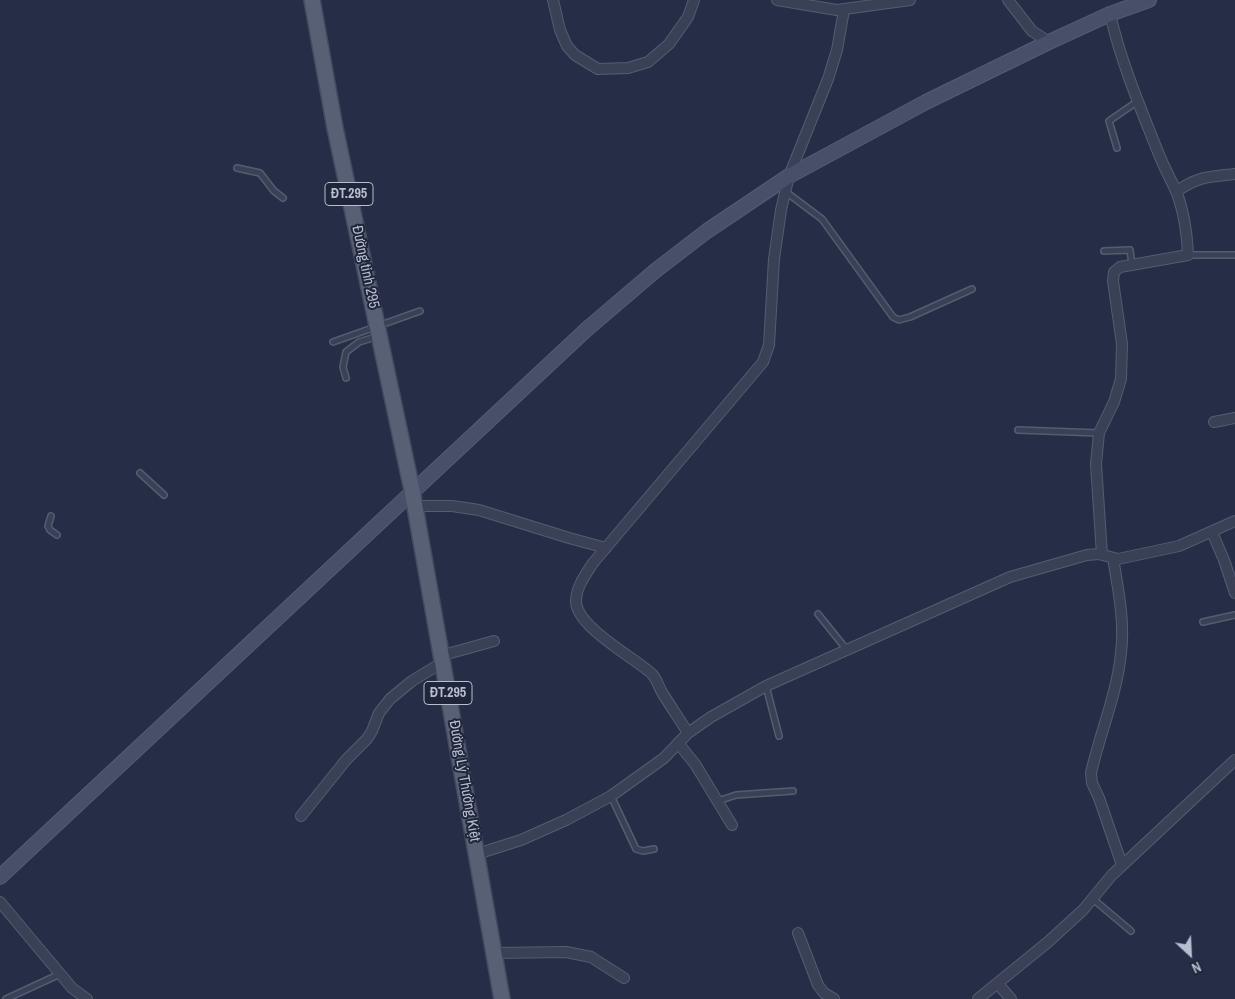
<!DOCTYPE html>
<meta charset="utf-8">
<style>
body{margin:0}
#map{position:relative;width:1235px;height:999px;overflow:hidden;background:#252e46;font-family:"Archivo Narrow",sans-serif}
canvas{display:block}
.north{position:absolute;left:1165px;top:929px;width:50px;height:50px;-webkit-text-stroke:4px #1f263b;paint-order:stroke;rotate:155deg;font-size:14px;font-weight:700;line-height:20px;text-align:center;color:#b8bdcf}
.north::after{content:'';display:block;margin:auto;width:18px;height:22px;background:#b8bdcf;clip-path:polygon(50% 0,100% 100%,50% 72%,0 100%)}
</style>
<div id="map">
<canvas width="1235" height="999"></canvas>
<div class="north">N</div>
</div>
<script>
const ctx = document.querySelector('canvas').getContext('2d');
ctx.lineJoin = 'round';
function stroke(path, color, width, dash) {
  ctx.strokeStyle = color;
  ctx.lineWidth = width;
  ctx.lineCap = dash ? 'butt' : 'round';
  ctx.setLineDash(dash || []);
  ctx.stroke(path);
}
function write(font, color, halo, rows, align = 'center') {
  ctx.font = font + ' "Archivo Narrow",sans-serif';
  ctx.lineWidth = 4;
  ctx.setLineDash([]);
  ctx.textBaseline = 'middle';
  ctx.strokeStyle = halo;
  ctx.fillStyle = color;
  for (const [text, x, y, turn = 0] of rows) {
    ctx.save();
    ctx.translate(x, y);
    ctx.rotate((+turn || 0) * Math.PI / 180);
    ctx.textAlign = isNaN(turn) ? turn : align;
    if (halo) ctx.strokeText(text, 0, 0);
    ctx.fillText(text, 0, 0);
    ctx.restore();
  }
}
const lane = new Path2D(`
 M1117,148L1109,121L1138,101
 M237,168L260,173L274,191L283,198
 M786,192L822,219L893,317L899,320L910,317L972,289
 M1104,251L1130,250L1132,264
 M1188,255H1235
 M333,342L420,311
 M346,378L343,367L346,352L359,342L379,336
 M1018,430L1099,433
 M140,473L164,495
 M51,516L48,526L50,530L57,535
 M818,614L847,650
 M1203,622L1235,615
 M766,686L779,736
 M611,796L636,849L643,851L654,849
 M718,801L736,795L793,791
 M1093,899L1131,931
 M6,999L60,974`);
const street = new Path2D(`
 M553,0L560,30L567,46L575,55L598,69L628,68L648,62L669,44L688,17L694,0
 M777,0L837,10L910,0
 M1008,0L1032,31L1049,42
 M1176,192C1198,176 1209,177 1235,174
 M1214,422L1235,418
 M415,506H452L479,510L569,538L606,548
 M1212,532L1224,560L1235,593
 M1102,555L1096,464L1099,433L1114,402L1121,379L1122,344L1113,281L1114,272L1120,267L1188,255C1187,233 1184,211 1176,191C1170,178 1163,165 1158,152C1140,107 1121,62 1110,14L1114,11
 M1113,558C1118,589 1125,621 1121,653C1117,694 1100,733 1091,773L1092,783L1099,798L1122,865
 M442,658L447,654L494,641
 M688,733C680,720 671,707 663,694C659,688 657,679 652,674C635,658 576,627 576,601C576,587 586,574 593,563L763,362L769,345L774,259L781,210L789,176L828,79L837,50L844,10
 M678,743L695,764L732,825
 M301,816L346,760L367,739L372,731L379,713L390,699L412,681L443,662
 M477,854L521,840L566,820L611,796L664,758L688,733L711,717L766,686L1010,577L1087,555L1099,554L1118,559L1179,546L1235,521
 M0,902L72,988L87,999
 M798,933L818,985L824,993L834,999
 M494,953L566,952L591,957L624,978
 M998,984L1011,999
 M978,999L1048,942L1083,910L1112,875L1235,760`);
const secondary = new Path2D(`
 M0,877L587,329L655,271L707,231L789,176L926,102L1049,42L1110,14L1149,0`);
const primary = new Path2D(`
 M312,0L335,128L412,490L502,999`);
stroke(lane, '#565c70', 8);
stroke(street, '#565c70', 12);
stroke(secondary, '#565c70', 16);
stroke(primary, '#444a5f', 18);
stroke(lane, '#3a4156', 5);
stroke(street, '#3a4156', 10);
stroke(secondary, '#484f69', 14);
stroke(primary, '#586076', 15);
for (const [x, y, w] of [
 [349,194,48],
 [448,693,48]
]) {
  const box = new Path2D();
  box.roundRect(x - w / 2, y - 11.5, w, 23, 4);
  ctx.fillStyle = '#1f263b';
  ctx.fill(box);
  stroke(box, '#b8bdcf', 1);
}
write('bold 14px', '#b8bdcf', null, [
 ["ĐT.295",349,194],
 ["ĐT.295",448,693]
]);
write('15px', '#b8bdcf', '#1f263b', [
 ["Đường tỉnh 295",365,267,78],
 ["Đường Lý Thường Kiệt",464,781,80]
]);
</script>
